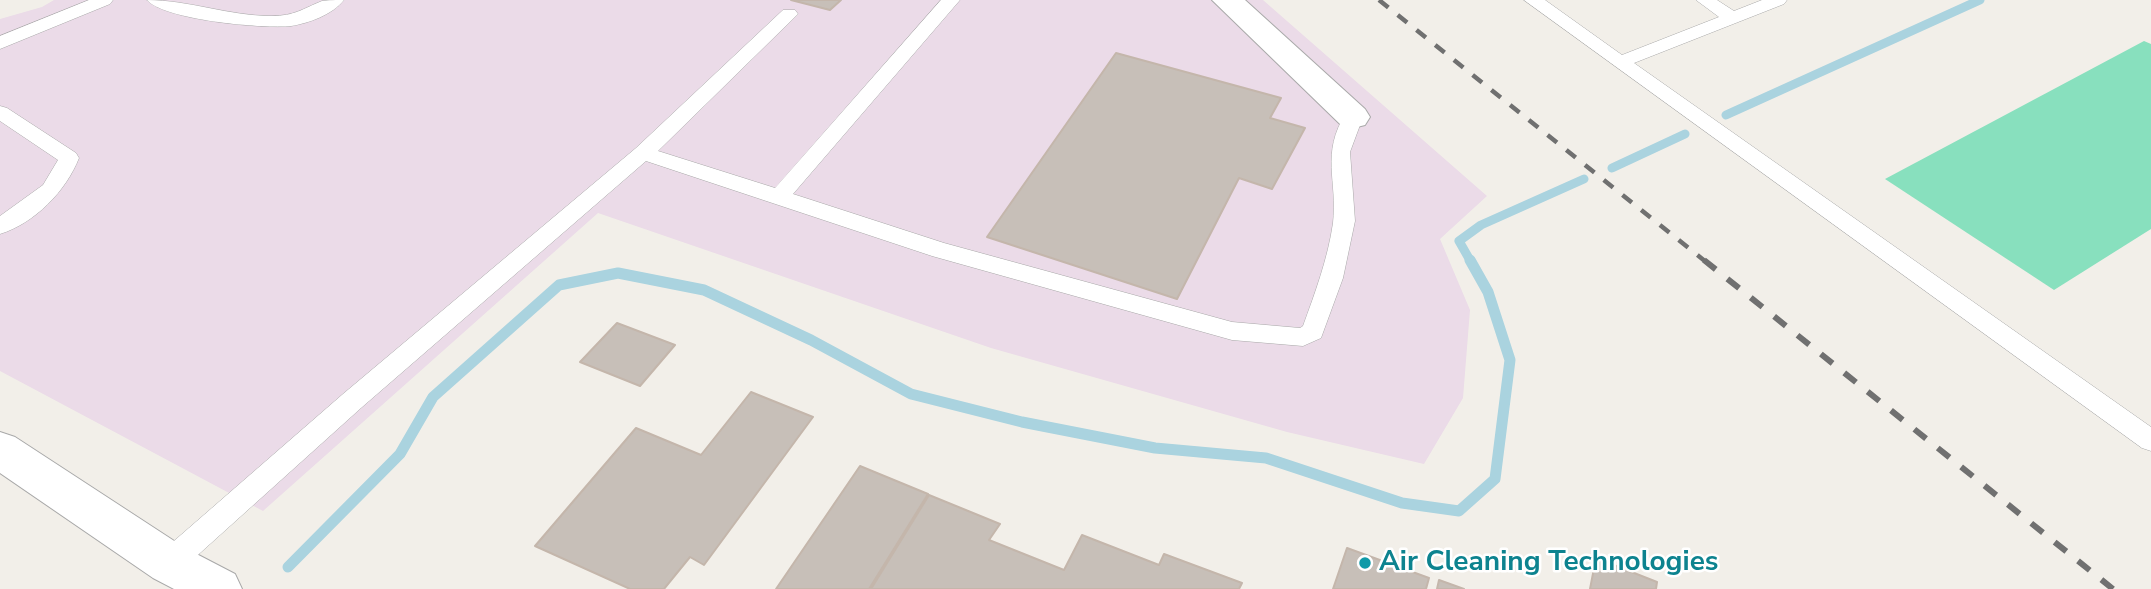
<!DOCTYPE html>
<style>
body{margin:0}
canvas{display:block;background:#f2efe9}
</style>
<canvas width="2151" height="589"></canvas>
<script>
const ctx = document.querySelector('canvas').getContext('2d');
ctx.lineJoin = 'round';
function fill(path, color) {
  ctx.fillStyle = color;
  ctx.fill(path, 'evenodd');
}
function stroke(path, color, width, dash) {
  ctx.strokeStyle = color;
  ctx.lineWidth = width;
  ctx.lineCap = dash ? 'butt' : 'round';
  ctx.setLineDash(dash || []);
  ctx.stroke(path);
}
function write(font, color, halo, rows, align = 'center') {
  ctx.font = font + ' "Nunito Sans",sans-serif';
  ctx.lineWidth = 5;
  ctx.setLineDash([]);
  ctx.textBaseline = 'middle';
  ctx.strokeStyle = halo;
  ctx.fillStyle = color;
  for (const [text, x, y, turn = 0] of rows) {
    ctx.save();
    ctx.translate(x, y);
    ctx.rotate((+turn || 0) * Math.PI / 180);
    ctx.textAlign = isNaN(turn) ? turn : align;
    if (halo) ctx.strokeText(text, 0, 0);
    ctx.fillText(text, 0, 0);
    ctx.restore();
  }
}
fill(new Path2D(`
 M54,0H1263L1487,196L1440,239L1470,310L1463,398L1424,464L1287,432L991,348L598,213L263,511L0,371V19L42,7Z`), '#ebdbe8');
fill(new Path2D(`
 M2144,41L2151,44V229L2054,290L1885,179Z`), '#88e0be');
stroke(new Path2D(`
 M1726,115L1980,0
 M1612,168L1685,134
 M1471,262L1459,241L1481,225L1584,179`), '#aad3df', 9);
stroke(new Path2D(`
 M288,567L400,454L433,397L559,285L618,273L704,290L811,340L911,394L1022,422L1155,448L1266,458L1402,503L1459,511L1495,479L1510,360L1488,292L1470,260`), '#aad3df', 11);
const building = new Path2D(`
 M791,0H841L830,10Z
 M1116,53L1281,98L1270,118L1305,128L1272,189L1239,178L1177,299L987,237Z
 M617,323L675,345L640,386L580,362Z
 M751,392L813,417L704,565L690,557L664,589H630L535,546L636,428L701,455Z
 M860,466L928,494L869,589H776Z
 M929,495L1000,524L989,540L1064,570L1082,535L1159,565L1164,554L1242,583L1239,589H871Z
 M1347,548L1429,578L1426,589H1333Z
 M1596,558L1657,582L1656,589H1590Z
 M1439,580L1464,589H1437Z`);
fill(building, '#c7bfb8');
stroke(building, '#c4b6ab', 2);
const lane = new Path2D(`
 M89,0H113L110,4L0,49V36Z
 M147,0C189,0 229,16 271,16C295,16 302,9 322,1C328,0 337,0 344,0C332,15 309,23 291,26C264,29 164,20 147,0Z
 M941,0H960L793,194L944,243L1232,322L1300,328L1303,326C1315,293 1328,258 1333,223C1338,181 1320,154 1346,113H1360L1363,117L1350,152L1355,221L1343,278L1321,338L1303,346L1232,340L932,256L646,161L361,408L179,572L169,575L159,572L155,563L159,554L343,394L636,148L783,10H795L798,14L658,151L775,188Z
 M1524,0H1545L1622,55L1719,17L1696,0H1717L1734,11L1762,0H1787L1784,4L1634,63L2151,427V451L2142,448Z
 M0,106L7,108L76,153L79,158C66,191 35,223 0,234V216L43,185L58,160L0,121Z`);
const street = new Path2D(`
 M1212,0H1245L1365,109L1370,117L1365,125L1353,128L1341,125Z
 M0,432L15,437L185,548L235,574L242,589H174L153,578L0,473Z`);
stroke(lane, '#a9a9a9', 1);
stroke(street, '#a9a9a9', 2);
fill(lane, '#fff');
fill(street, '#fff');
stroke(new Path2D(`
 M1379,0L1706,262`), '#707070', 4.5, [12, 12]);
stroke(new Path2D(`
 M1704,260L2113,589`), '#707070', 6, [15, 15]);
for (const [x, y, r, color] of [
 [1365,563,7,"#0f9aa8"]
]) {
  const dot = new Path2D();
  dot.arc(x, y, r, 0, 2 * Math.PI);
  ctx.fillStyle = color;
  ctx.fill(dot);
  stroke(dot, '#fff', 2.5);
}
write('bold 28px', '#0d838f', '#fff', [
 ["Air Cleaning Technologies",1379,563]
], 'left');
</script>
